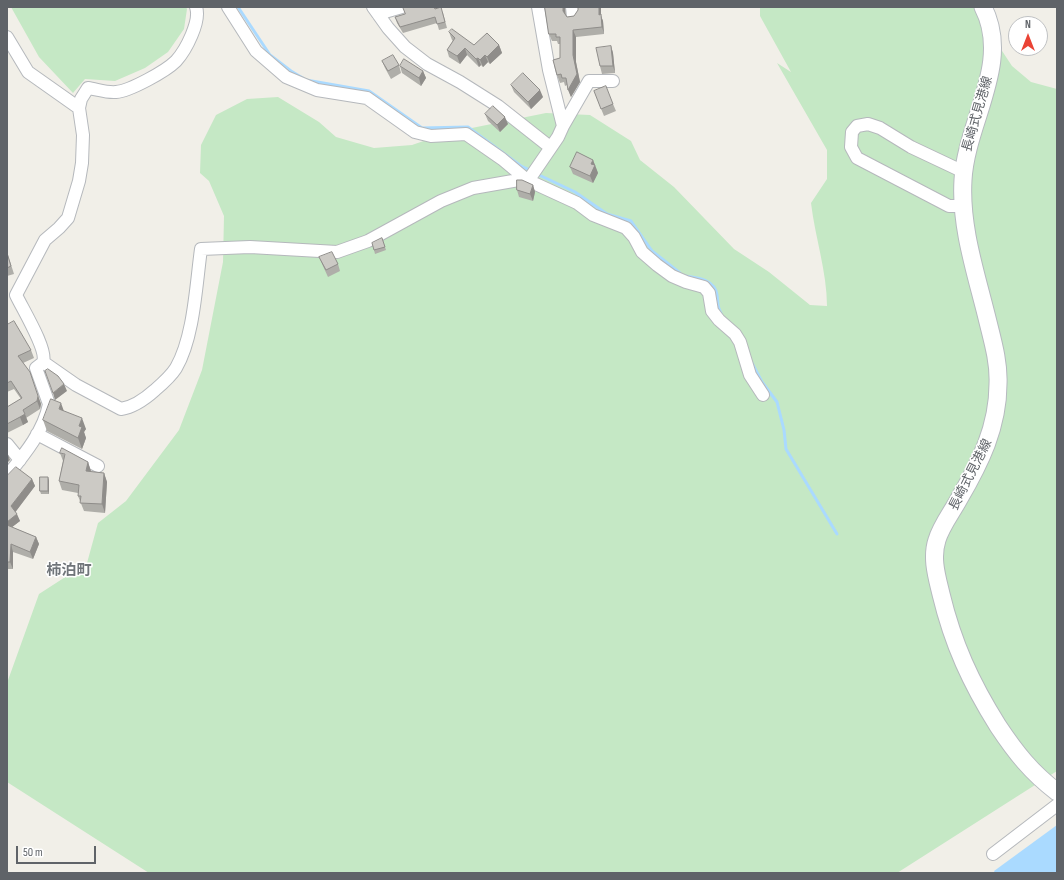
<!DOCTYPE html>
<meta charset="utf-8">
<style>
body{margin:0}
#map{position:relative;width:1064px;height:880px;overflow:hidden;background:#f1efe8;font-family:"Sofia Sans Condensed",sans-serif}
canvas{display:block}
.frame{position:absolute;inset:0;border:8px solid #5f6368;pointer-events:none}
.north{position:absolute;left:1008px;top:16px;width:40px;height:40px;box-sizing:border-box;background:#fff;border:1px solid #bfc1c3;border-radius:50%;rotate:0deg;font-size:11px;font-weight:700;line-height:16px;text-align:center;color:#5f6368}
.north::after{content:'';display:block;margin:auto;width:14px;height:18px;background:#ea4335;clip-path:polygon(50% 0,100% 100%,50% 72%,0 100%)}
.scale{position:absolute;left:16px;top:846px;width:80px;height:18px;box-sizing:border-box;border:2px solid #5f6368;border-top:0;padding-left:5px;font-size:12px;line-height:14px;white-space:nowrap;color:#5f6368;-webkit-text-stroke:3px #fff;paint-order:stroke}
</style>
<div id="map">
<canvas width="1064" height="880"></canvas>
<div class="frame"></div>
<div class="north">N</div>
<div class="scale">50 m</div>
</div>
<script>
const ctx = document.querySelector('canvas').getContext('2d');
ctx.lineJoin = 'round';
function fill(path, color) {
  ctx.fillStyle = color;
  ctx.fill(path, 'evenodd');
}
function stroke(path, color, width, dash) {
  ctx.strokeStyle = color;
  ctx.lineWidth = width;
  ctx.lineCap = dash ? 'butt' : 'round';
  ctx.setLineDash(dash || []);
  ctx.stroke(path);
}
function write(font, color, halo, rows, align = 'center') {
  ctx.font = font + ' "Sofia Sans Condensed","Noto Sans JP",sans-serif';
  ctx.lineWidth = 3;
  ctx.setLineDash([]);
  ctx.textBaseline = 'middle';
  ctx.strokeStyle = halo;
  ctx.fillStyle = color;
  for (const [text, x, y, turn = 0] of rows) {
    ctx.save();
    ctx.translate(x, y);
    ctx.rotate((+turn || 0) * Math.PI / 180);
    ctx.textAlign = isNaN(turn) ? turn : align;
    if (halo) ctx.strokeText(text, 0, 0);
    ctx.fillText(text, 0, 0);
    ctx.restore();
  }
}
fill(new Path2D(`
 M11,7H186L187,9L184,29L168,52L145,68L115,81L85,79L73,93L39,57Z
 M760,7H973L1012,66L1031,82L1057,89V771L897,873H149L7,782V683L39,594L87,563L98,523L126,501L179,430L202,370L223,262L224,216L209,181L200,173L201,145L216,115L247,99L278,97L319,122L336,137L374,148L412,145L447,133L546,113L590,115L631,141L640,160L674,187L734,249L769,272L810,305L827,306C827,272 815,237 811,203L827,179V150L777,63L791,72L760,16Z`), '#c5e8c5');
fill(new Path2D(`
 M1057,825V873H995L994,871Z`), '#aadaff');
stroke(new Path2D(`
 M238,7L270,55L291,71L306,80L369,91L422,128L468,127L521,166L532,171
 M537,174L575,192L607,214L631,221L652,251L680,273
 M685,276C697,278 715,279 717,295C718,302 717,307 721,313
 M752,363L762,382L777,402L784,430L786,449L837,534`), '#aadaff', 3);
const minor = new Path2D(`
 M228,7L256,51L286,77L317,90L367,98L415,132L431,136L466,134L502,159L527,180L577,203L593,215L626,228L634,237L642,252L657,265L672,276L686,282L704,287L709,293L712,311L719,320L735,334L740,342L750,375L763,395
 M373,7L388,28L405,47L427,64L460,82L498,106L550,147
 M572,7L573,17
 M378,14L402,7
 M7,37L28,72L79,108
 M563,126L589,81H613
 M964,206H949L857,158L851,147L852,132L857,126L868,124L880,128L911,147L964,172
 M43,362L76,385L121,409C134,407 145,399 155,390C162,384 171,376 176,368C194,337 196,285 201,249L250,247L337,252L368,241L441,201L473,188L530,178L558,137L563,126L549,70L538,7
 M37,434L98,466
 M7,444L20,460
 M7,476C24,455 44,431 49,404L36,368C38,366 42,364 43,362C48,350 22,308 16,295L45,240L59,228L68,218L79,181L82,163L83,135L79,108L81,99L88,88C96,89 107,93 116,92C130,91 166,71 176,61C186,50 201,21 196,7
 M993,854L1057,805`);
const secondary = new Path2D(`
 M983,7C1012,63 966,122 963,180C960,228 977,276 988,322C993,342 999,363 998,384C998,427 980,463 959,499C952,512 941,526 937,540C931,558 937,577 941,594C953,644 971,683 998,726C1016,753 1031,772 1057,792`);
stroke(minor, '#b5b8bc', 14);
stroke(secondary, '#b6babf', 19);
stroke(minor, '#fff', 12);
stroke(secondary, '#fff', 17);
fill(new Path2D(`
 M435,7L436,9L443,13L447,28L439,30L437,23L403,33L397,23L395,17Z
 M601,7V16L603,21L604,34L576,37V62L580,82L571,97L567,85L565,86L564,82L560,83L557,75L560,58V44H558L557,41H552L549,34L565,14L567,17L574,16Z
 M449,32L474,45H499L502,53L490,64L488,62L483,67L481,65L479,67L467,55L460,64L449,57L447,50L453,41L452,40Z
 M611,46L613,53L615,73L602,74L600,66Z
 M382,61L399,65L401,73L391,79L385,68Z
 M400,66L423,71L426,78L421,86L402,73Z
 M511,85L543,97L531,109L514,92Z
 M594,91L613,104L616,111L604,116Z
 M485,114L508,124L500,132L488,121Z
 M593,160L598,173L593,183L573,174L570,167Z
 M533,185L535,192L533,201L519,197L517,190Z
 M382,238L386,250L375,254L374,250Z
 M7,252L14,274L7,276Z
 M319,257L338,264L340,271L328,277L322,264Z
 M7,325L31,350L34,358L23,363L30,372L41,404L40,409L26,418L28,422L23,425L7,433V407L21,399L14,389L7,392Z
 M64,411L86,429L84,432L86,438L82,449L47,431L43,420Z
 M60,453L88,462L91,472L104,473L107,482L105,513L84,511L78,496V493L62,490L59,481L63,461Z
 M7,476L32,479L35,486L15,512L20,521L12,527L36,537L39,544L33,559L13,552V569H7Z
 M48,477L49,481V494H41L40,491Z`), '#afaea9');
fill(new Path2D(`
 M563,7H565L566,18L563,11Z
 M599,7H601V16L603,21L604,34L602,27L599,15Z
 M573,30L576,37V62L580,82L571,97L568,90L573,55Z
 M499,45L502,53L490,64L487,57Z
 M611,46L613,53L615,73L613,66Z
 M465,48L467,55L460,64L457,56Z
 M485,55L488,62L483,67L480,60Z
 M478,58L481,65L479,67L476,59Z
 M423,71L426,78L421,86L419,78Z
 M540,90L543,97L531,109L528,102Z
 M505,117L508,124L500,132L497,125Z
 M593,160L598,173L593,183L590,176L591,164Z
 M533,185L535,192L533,201L530,194Z
 M64,384L67,391L55,400L53,393Z
 M38,396L41,404L40,409L37,401Z
 M61,403L65,414L59,409Z
 M25,414L28,422L23,425L20,417Z
 M82,418L86,429L84,432L86,438L82,449L78,438L79,426Z
 M7,452L10,460L7,463Z
 M88,462L91,471L90,480L86,471Z
 M104,473L107,482L105,513L102,504Z
 M48,477L49,481V494L48,491Z
 M32,479L35,486L14,514L11,506Z
 M17,514L20,521L7,531V522Z
 M36,537L39,544L33,559L30,552Z
 M11,544L13,552V569L10,562Z`), '#8f8d8a');
const building = new Path2D(`
 M403,7H434L435,9L441,7L445,22L437,24L435,17L400,27L395,17L405,14Z
 M545,7H563V11L567,17L574,16L578,10V7H599V15L601,14L602,27L573,30V55L577,74L568,90L566,78H562L561,74L557,75L553,60L560,58V37H556V34H549Z
 M452,29L474,45L487,33L499,45L487,57L485,55L480,60L478,58L476,59L465,48L457,56L447,50L455,38L449,32Z
 M611,46L613,66H600L596,48Z
 M393,55L399,65L388,71L382,61Z
 M404,59L423,71L419,78L400,66Z
 M523,73L540,90L528,102L511,85Z
 M606,86L613,104L601,109L594,91Z
 M493,106L505,117L497,125L485,114Z
 M577,152L593,160L591,164L595,165L590,176L570,167Z
 M517,180H522L533,185L530,194L517,190Z
 M382,238L385,247L374,250L372,243Z
 M332,252L338,264L326,270L319,257Z
 M7,253L11,266L7,268Z
 M14,321L31,350L18,356L30,372L38,396L37,401L23,410L25,414L20,417L7,424V407L22,398L11,381L7,383V325Z
 M48,369L58,376L64,384L53,393L45,371Z
 M51,399L61,403L59,409L82,418L79,426L82,427L78,438L43,420Z
 M62,448L88,462L86,471L104,473L102,504L80,503L81,496H78L79,485L59,481L65,454L60,453Z
 M16,467L32,479L11,506L17,514L7,522V476Z
 M40,477H48V491H40Z
 M7,525L36,537L30,552L11,544L10,562H7Z`);
fill(building, '#cccac5');
stroke(building, '#8f8d8a', 1);
write('13px', '#5f6368', '#fff', [
 ["長崎式見港線",978,114,-74],
 ["長崎式見港線",971,475,-63]
]);
write('bold 15px', '#70757a', '#fff', [
 ["柿泊町",69,571]
]);
</script>
